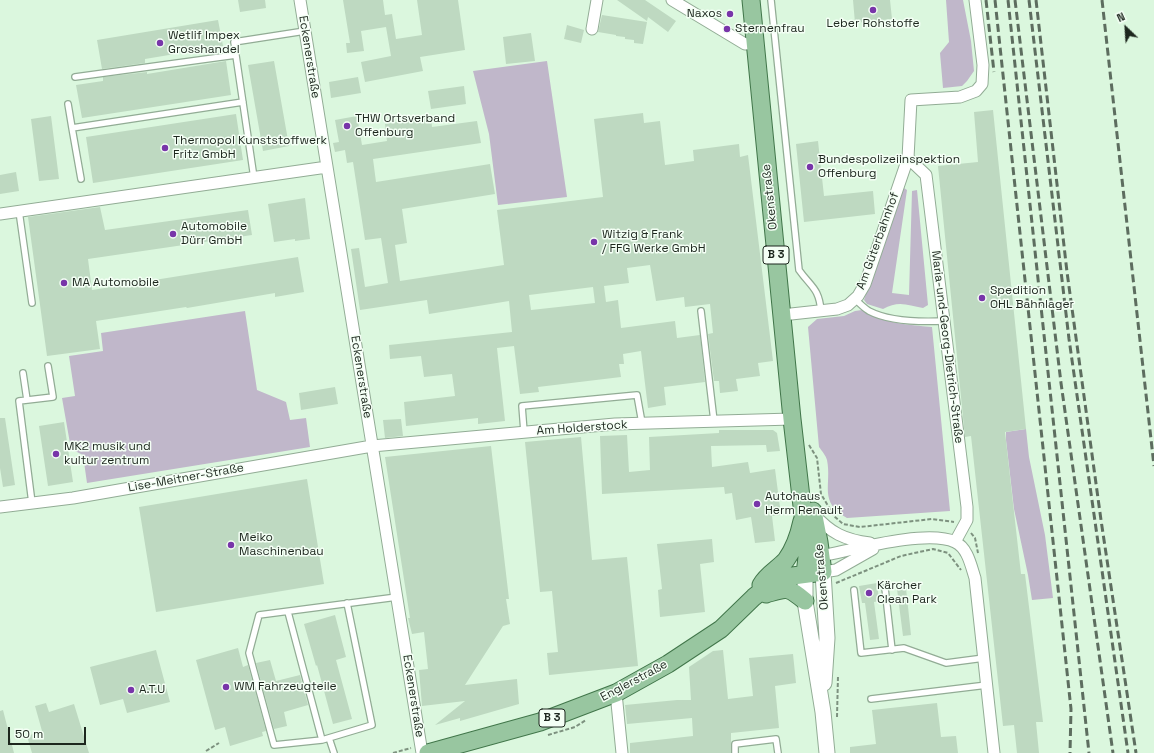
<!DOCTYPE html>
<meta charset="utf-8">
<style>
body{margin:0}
#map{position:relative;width:1154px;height:753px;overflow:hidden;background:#dbf7de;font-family:"Space Grotesk",sans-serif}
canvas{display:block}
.north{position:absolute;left:1106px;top:8px;width:40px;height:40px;-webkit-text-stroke:3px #f4fff5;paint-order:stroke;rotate:335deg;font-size:11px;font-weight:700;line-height:16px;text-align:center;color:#1d271e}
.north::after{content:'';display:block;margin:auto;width:14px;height:18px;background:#1d271e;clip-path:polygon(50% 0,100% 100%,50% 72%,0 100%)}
.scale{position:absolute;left:8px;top:727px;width:78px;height:18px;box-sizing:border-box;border:2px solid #1d271e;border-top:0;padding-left:5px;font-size:12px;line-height:14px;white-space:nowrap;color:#1d271e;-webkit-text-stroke:3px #f4fff5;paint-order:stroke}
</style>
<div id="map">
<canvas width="1154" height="753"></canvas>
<div class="north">N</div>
<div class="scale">50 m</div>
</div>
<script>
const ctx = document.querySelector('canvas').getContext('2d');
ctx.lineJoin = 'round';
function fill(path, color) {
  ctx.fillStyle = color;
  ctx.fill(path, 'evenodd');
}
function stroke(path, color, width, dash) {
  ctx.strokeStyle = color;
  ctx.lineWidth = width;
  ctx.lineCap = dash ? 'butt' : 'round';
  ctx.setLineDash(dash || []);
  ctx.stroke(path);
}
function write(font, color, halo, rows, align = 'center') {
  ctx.font = font + ' "Space Grotesk",sans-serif';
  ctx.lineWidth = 3;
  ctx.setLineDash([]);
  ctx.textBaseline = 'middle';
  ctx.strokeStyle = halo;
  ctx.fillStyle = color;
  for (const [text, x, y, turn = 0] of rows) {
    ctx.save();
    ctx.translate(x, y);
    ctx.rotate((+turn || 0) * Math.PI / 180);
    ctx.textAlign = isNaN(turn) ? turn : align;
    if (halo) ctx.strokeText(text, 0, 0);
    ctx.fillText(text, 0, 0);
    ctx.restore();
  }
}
fill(new Path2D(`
 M946,0H963L971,41L974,71L967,81L962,86L943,88L940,53L949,42Z
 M547,61L567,197L498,205L489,134L473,71Z
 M901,186L907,190L892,293L909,295L912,191L917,190L928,305L923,308C908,305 898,300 883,309L867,304L864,300Z
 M862,310C883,323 908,325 932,327L950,511L847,518C818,502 832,485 827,460C826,456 822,451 819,447L808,327L817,319L844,316L855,311Z
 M245,311L257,390L286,402L290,420L306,418L310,447L87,483L83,455L71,449L62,398L75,396L69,356L103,351L101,333Z
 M1026,429L1029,457L1045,535L1053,598L1032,600L1028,575L1014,509L1006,440V432Z`), '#c0b7ca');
fill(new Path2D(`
 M238,0H265L266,8L240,12Z
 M343,0H383L385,15L392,14L396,39L422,35L417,0H458L465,50L420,57L423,71L365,82L361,62L391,56L386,27L361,31L364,51L347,53L346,43H350Z
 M617,0H645L676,21L668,32L648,17L647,21Z
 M853,0H890L892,19L855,23Z
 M602,15L647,22L643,44L634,43V40L625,39V37L616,36V35L598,32Z
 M218,20L223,46L145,59V63L102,69L97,40Z
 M567,25L584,30L581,43L564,39Z
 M531,33L535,61L506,64L503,37Z
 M226,61L231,95L82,118L76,85L103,81V77L147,72V74Z
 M274,61L289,146L263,151L248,65Z
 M358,77L361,93L331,98L329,82Z
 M464,86L466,104L431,109L428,91Z
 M993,110L1026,429L1005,432L1021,574H1025L1043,722H1036L1039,753H1017L1014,725L1003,726L971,436L965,437L964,427L938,166L978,162L974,112Z
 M643,113L644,123L660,121L665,165L694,161L693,150L739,144L740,157L748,155L773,361L758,363L760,376L736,379L738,391L720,393L719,381H714L708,334L713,333L710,304L685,307L684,297L656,301L650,265L627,268L629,283L604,286L606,302L618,300L621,328L675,321L677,338L700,335L705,382L664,387L666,405L648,408L641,351L623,354L624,364H619L621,377L538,387L539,392L520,394L514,346L497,348L505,421L478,424V418L406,426L404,402L455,396L452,374L424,377L421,356L390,359L389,345L512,332L509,301L429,314L427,300L360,310L351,249L359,248L365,287L388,283L381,238L365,240L353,162L347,163L345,150L335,152L333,143L339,142L335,120L357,116L362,145L387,141L385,124L431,117L432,127L477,121L481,143L373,159L376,182L490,164L495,194L402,209L407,243L395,245L400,281L504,265L497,210L603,197L594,119ZM593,287L595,303L531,310L529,295Z
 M236,114L243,160L93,183L86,137Z
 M51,116L59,179L39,181L31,119Z
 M818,141L824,196L873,191L875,214L804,222L796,144Z
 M16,172L19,191L0,194V175Z
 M305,198L310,239L295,241V239L274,242L268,204Z
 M100,207L105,230L248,210L252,235L88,259L92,290L298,257L304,292L275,297V293L187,308L186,307L96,321L100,349L47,356L28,217Z
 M335,387L338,404L301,410L299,393Z
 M0,418H5L15,485L3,487L0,468Z
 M401,419L403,436L385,438L383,420Z
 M64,422L73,482L48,486L39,426Z
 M719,430H773L777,433L780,451L767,452L766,445L711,446L712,467L748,462L750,473L775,469L781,515L772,516L775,541L755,543L751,517L736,520L732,493L725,494L724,487L602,494L600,436L627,435L629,472L650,470L649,437L719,433Z
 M581,437L592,560L627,557L638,666L549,675L547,653L558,652L552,591L540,592L525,442Z
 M491,446L509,599H506L510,624L503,626L465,685L517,679L519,704L460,721V718L435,725L465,701L422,706L419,670L428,669L424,632L412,634L408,618H410L385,457Z
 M307,479L324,584L156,612L139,507Z
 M712,539L714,562L700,564L705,612L660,617L658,590L662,589L657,544Z
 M877,583L879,601L874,602L879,639L870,640L865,603H862L859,586Z
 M906,588L911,635L903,636L897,589Z
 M335,615L346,657L336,660L352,719L333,724L317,665L316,666L304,624Z
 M238,648L243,667L248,665L266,731L262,732L263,736L230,746L225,727L215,730L196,660Z
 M156,650L170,702L127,713L123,699L100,705L90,667Z
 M723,650L728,699L753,696L749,658L793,654L796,683L775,686L779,728L731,733V753H630V743L693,736L692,718L627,724L625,705L677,700H691L689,667L713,651Z
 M270,660L276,681L300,675L308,705L284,712L287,726L274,729L256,663Z
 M46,703L49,712L74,704L89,753H32L27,736L42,731L35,706Z
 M937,703L941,737L956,736L958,753H850V747L876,744L872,710Z
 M3,710L14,753H0V711Z`), '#bed9c1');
const lane = new Path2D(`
 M771,0L799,270C811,287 819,288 821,311
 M75,77L236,55
 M68,104L72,128L243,102
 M72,128L81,179
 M254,178L234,42L305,31
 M19,211L32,303
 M855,299C859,303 864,308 869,311C890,322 922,322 944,321
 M701,311L714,421
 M23,373L27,400
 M524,432L522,406L637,395L642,423
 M32,503L19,401L53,397L48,366
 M885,588L892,650
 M854,590L861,653L904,648L946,663L984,658
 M347,603L372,725L322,740L274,745L249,653L259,615L397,597
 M288,612L322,740
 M871,699L987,685
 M329,738L334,753
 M735,753V744L776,739L778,753`);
const street = new Path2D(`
 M300,0L422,753
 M672,0L745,44L755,43
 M592,29L597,0
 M908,158L926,175L927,183L967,507V520L955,542
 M0,214L327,167
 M782,315L837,309L848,305L858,296L865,284L908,158L911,100L960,97L976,91L982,84L983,65L975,0
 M0,507L73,498L372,446L615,424L792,419
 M814,514C830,533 845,540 870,543
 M821,556C853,550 927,529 955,542C968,548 971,566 975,578L994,753
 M823,572L836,570L873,549
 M616,693L622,753`);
const secondary = new Path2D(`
 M823,572L827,638L824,683
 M805,574V601L823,712L827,753`);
const primary = new Path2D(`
 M751,0L792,419L806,541L807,557L805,574
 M761,585C767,574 778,569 786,560C794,549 799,535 802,521
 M766,594C787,588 787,586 805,601
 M428,753L540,722L616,693L668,664L721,629L754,597L769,585L785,577L823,572L819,542L813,511`);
stroke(lane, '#92ac95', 8);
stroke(street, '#92ac95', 13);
stroke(secondary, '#92ac95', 17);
stroke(primary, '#41764a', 19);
stroke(new Path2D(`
 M809,445L817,458L821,494L834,516L843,524L860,527L932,519L954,522
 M971,533L975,538L978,553
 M836,583L901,556L933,549L948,553L961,570
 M837,717L838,676
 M548,735L575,727L586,720
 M206,751L219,743
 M393,753L411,748`), '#7d917f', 2, [4, 2]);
stroke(lane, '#fff', 5.5);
stroke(street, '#fff', 11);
stroke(secondary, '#fff', 15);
stroke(primary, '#98c6a0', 17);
stroke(new Path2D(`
 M986,0L994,72
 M995,0L1071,709L1070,753
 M1008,0L1089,753
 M1015,0L1061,383L1113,753
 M1029,0L1069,339L1128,753
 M1036,0L1067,272L1101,520L1136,753
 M1102,0L1154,466`), '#5d6d5f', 3, [8, 4]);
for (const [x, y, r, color] of [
 [873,10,4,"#7835a9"],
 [730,14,4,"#7835a9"],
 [727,29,4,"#7835a9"],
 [160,43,4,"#7835a9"],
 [347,126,4,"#7835a9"],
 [165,148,4,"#7835a9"],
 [810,167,4,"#7835a9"],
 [173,234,4,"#7835a9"],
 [594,242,4,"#7835a9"],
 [64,283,4,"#7835a9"],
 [982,298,4,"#7835a9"],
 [56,454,4,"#7835a9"],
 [757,504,4,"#7835a9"],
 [231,545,4,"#7835a9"],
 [869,593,4,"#7835a9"],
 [226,687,4,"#7835a9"],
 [131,690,4,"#7835a9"]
]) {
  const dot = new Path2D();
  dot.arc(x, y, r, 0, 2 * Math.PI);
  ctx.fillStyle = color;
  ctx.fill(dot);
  stroke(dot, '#f4fff5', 1.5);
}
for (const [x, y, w] of [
 [776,255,26],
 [552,718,26]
]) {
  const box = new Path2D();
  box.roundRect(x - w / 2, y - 9, w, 18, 3);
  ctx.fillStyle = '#f4fff5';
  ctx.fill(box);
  stroke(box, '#1d271e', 1);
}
write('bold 11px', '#1d271e', null, [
 ["B 3",776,255],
 ["B 3",552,718]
]);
write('12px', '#1d271e', '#f4fff5', [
 ["Naxos",722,14,"right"],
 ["Leber Rohstoffe",873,24,"center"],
 ["Sternenfrau",735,29],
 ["Wetlif Impex",168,36],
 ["Grosshandel",168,50],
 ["THW Ortsverband",355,119],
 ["Offenburg",355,133],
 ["Thermopol Kunststoffwerk",173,141],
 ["Fritz GmbH",173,155],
 ["Bundespolizeiinspektion",818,160],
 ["Offenburg",818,174],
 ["Automobile",181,227],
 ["Dürr GmbH",181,241],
 ["Witzig & Frank",602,235],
 ["/ FFG Werke GmbH",602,249],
 ["MA Automobile",72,283],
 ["Spedition",990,291],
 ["OHL Bahnlager",990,305],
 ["MK2 musik und",64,447],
 ["kultur zentrum",64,461],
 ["Autohaus",765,497],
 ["Herm Renault",765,511],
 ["Meiko",239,538],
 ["Maschinenbau",239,552],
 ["Kärcher",877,586],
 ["Clean Park",877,600],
 ["WM Fahrzeugteile",234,687],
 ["A.T.U",139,690]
], 'left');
write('12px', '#1d271e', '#f4fff5', [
 ["Eckenerstraße",309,57,81],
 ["Okenstraße",770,197,-96],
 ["Am Güterbahnhof",878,241,-70],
 ["Maria-und-Georg-Dietrich-Straße",947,347,83],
 ["Eckenerstraße",361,377,81],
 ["Am Holderstock",582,428,-4],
 ["Lise-Meitner-Straße",186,478,-10],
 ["Okenstraße",822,577,-95],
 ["Englerstraße",634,681,-28],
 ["Eckenerstraße",413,696,81]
]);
</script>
